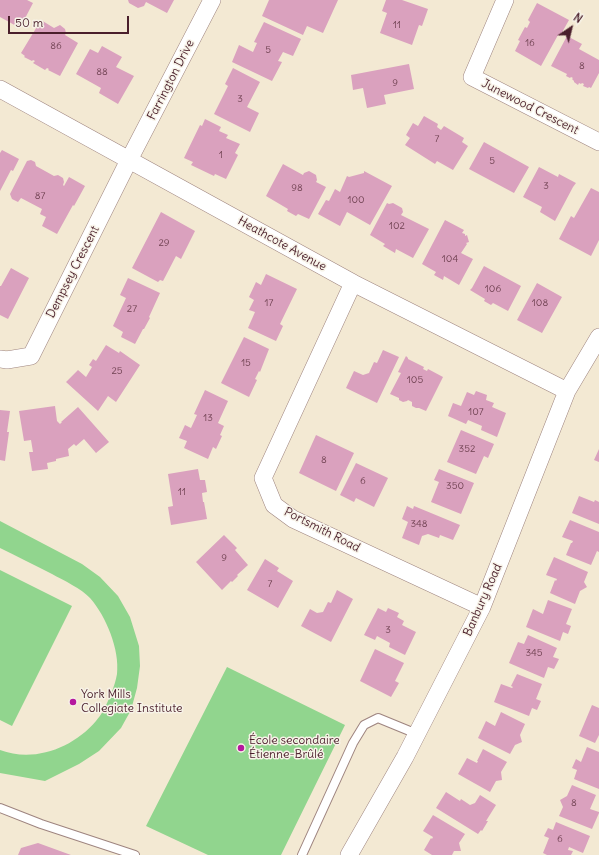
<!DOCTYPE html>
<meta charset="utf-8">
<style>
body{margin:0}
#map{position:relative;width:599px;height:855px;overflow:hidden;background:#f3e9d3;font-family:Delius,sans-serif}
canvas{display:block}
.north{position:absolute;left:551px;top:8px;width:40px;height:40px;-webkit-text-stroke:3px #f7f3e8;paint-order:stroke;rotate:35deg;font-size:11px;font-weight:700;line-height:16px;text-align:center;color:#4a1f2b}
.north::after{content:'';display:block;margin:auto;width:14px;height:18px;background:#4a1f2b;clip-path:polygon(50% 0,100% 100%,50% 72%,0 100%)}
.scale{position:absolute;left:8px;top:16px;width:121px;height:18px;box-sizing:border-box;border:2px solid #4a1f2b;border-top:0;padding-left:5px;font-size:12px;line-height:14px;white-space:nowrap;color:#4a1f2b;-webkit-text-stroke:3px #f7f3e8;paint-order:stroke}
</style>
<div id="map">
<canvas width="599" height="855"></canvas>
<div class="north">N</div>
<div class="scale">50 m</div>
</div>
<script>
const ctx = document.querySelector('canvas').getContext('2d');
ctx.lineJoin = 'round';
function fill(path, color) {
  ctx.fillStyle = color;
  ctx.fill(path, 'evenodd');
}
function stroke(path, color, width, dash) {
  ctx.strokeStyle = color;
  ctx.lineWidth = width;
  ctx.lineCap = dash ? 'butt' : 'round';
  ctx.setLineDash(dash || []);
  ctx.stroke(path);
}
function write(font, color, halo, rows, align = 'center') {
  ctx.font = font + ' Delius,sans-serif';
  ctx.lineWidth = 3;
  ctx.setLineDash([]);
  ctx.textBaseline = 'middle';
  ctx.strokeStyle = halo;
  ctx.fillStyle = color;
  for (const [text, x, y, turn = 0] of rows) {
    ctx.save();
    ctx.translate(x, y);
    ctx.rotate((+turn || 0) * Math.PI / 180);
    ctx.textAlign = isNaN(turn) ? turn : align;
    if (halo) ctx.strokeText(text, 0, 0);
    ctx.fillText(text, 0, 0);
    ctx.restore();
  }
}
fill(new Path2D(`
 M0,521L82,564L100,577L118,596L130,617L139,646L140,666L137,688L131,710L121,728L99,751L79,764L45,781L0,773V750C34,763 73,748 96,721C98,718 101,715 103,711C109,700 115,686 117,674C120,650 106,616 90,598C82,589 63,580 52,574C34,565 17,556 0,548Z
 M0,570L72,606L12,726L0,720Z
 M227,667L345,725L281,855H208L146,826Z`), '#91d58e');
fill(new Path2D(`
 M0,0H27L33,3L20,28L0,17Z
 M128,0H174L167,13L146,2L144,6L138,8L129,3Z
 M269,0H338L323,33L307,26L303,35L262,16Z
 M386,0H402L428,9L422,26L419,25L412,45L380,33L387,13L382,11Z
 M537,3L569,20L560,36L558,35L541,66L515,51L520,41L518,40L525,27L527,28L530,22L528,20Z
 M41,20L54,28L60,25L65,29L66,33L65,35L78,43L60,76L48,70L49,69L47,68L45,70L33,63L35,61L33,60L32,61L24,57L25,56L21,53Z
 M264,22L301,39L293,56L283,52L278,61L282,62L272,81L232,62L239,45L253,52L257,43L254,42Z
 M567,36L582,44L579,49L599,60V73L591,88L589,87L588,88L583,86L584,84L582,83L581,84L579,83L578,85L574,82V81L572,79L573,78L571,77L570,78L566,76L567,74L551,66Z
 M102,46L122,57L116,67L134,76L118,104L99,93L101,88L76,74L90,49L98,53Z
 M409,64L414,89L384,95L386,104L367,108L363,88L353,90L351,75Z
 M233,68L260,82L247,107L259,113L250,132L214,114L228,86L225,84Z
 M424,116L438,124L437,127L441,130L444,126L464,138L462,142L468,146L453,170L437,161L435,164L405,145L410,138L406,135L413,123L418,126Z
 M205,119L221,127L219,131L228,135L226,138L240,144L235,153L238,155L226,179L215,174L214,176L191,165L193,162L184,158L200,125L202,126Z
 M484,142L529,167L514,193L469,169Z
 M2,150L19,159L13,171L11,170L0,191V153Z
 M31,160L35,162L36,166L54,176L58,175L63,178L64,182L63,185L64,186L69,177L85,186L74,206L73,205L57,234L42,226L46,217L40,214L42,209L21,198L18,202L12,199L10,194L27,161Z
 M283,164L303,175L304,173L309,171L316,175L317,180L316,182L326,187L309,219L298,214L296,216L287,211L288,209L266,196Z
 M539,167L558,177L559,174L576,183L573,187L555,221L540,212L542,207L523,197Z
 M364,171L392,186L370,225L347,212L340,226L318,214L326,200L329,201L335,189L340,192L347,176L349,177L364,173Z
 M591,188L599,192V240L591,256L559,239L571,216L574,218Z
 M387,203L389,204L393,203L402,208L403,212L401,215L429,229L413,258L396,249L395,253L383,246L385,244L370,235Z
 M161,212L195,231L181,259L176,256L163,281L160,280L158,282L132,268Z
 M445,220L464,230L462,233L465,234V236L467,235L469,242L466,243L467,244L461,253L473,259L459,285L444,276L443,280L434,275L436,272L422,264Z
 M484,266L521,286L508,311L493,303L491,305L484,301L485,299L470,290L472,288Z
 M11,268L29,278L8,319L0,315V286H1Z
 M266,274L297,289L280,324L283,326L276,341L248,328L255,312L249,310L254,300L249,297L256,282L261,285Z
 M128,278L160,293L149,317L150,318L144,329H143L135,344L121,337L123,332L113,326L126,298L120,295Z
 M537,283L562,297L542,333L517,320Z
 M244,337L269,349L260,372L259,371L255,379L257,380L249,397L221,383Z
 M106,345L119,353L120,351L140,365L116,402L108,396L98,411L66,382L78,370L86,377L92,367L89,365L93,359L96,361Z
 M383,350L399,357L377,403L346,388L354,371L363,375L369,373L374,362L377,363Z
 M406,356L408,358V359L424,367L423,369L427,371L428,369L443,377L426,411L419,408H416L412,406V402L408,400L407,401L403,402L399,400V398L390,394L401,373L398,372Z
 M205,390L228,401L218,423L224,426L220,435L222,436L216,449L213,447L208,459L184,448L187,441L179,438L185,425L191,428L197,415L194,414Z
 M476,391L487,395L486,400L494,403L492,407L506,413L497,437L481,430L482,426L468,420L466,424L448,416L453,403L461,406L467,392L474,395Z
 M55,406L57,421L60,424L62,422H61L78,407L109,442L96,453L84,439L76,446L74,444L68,449L69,456L56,459V461L47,463L48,469L32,471L29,452H33L31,440L24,441L19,411Z
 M0,410L10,411L7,432H9L5,461L0,460Z
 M461,430L494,444L488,458L484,456L476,474L447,462Z
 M316,435L354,453L336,491L299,473Z
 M599,449V462L594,460Z
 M356,463L388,478L374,507L356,498L354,502L340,495Z
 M198,469L200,480H205L207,492L202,493L203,502H204L207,519L171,525L168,507L173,506L168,474Z
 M439,469L474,483L461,514L431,502L439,482L434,480Z
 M579,496L594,502L595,500L599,502V524L572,513Z
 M407,506L413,509L414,506L460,525L453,540L440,535L439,538L428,534L422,536L419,545L402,538L408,522L402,519Z
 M570,520L599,532V552L597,551L591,565L566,555L571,543H572L573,541L562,537Z
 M224,535L237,548L235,550L248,565L237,575L238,576L232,582L231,581L222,590L196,562Z
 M554,557L588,572L584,582L587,587L580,591L575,604L550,593L555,580L556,581L557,579L546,575Z
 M265,559L279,568L277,571L293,581L278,608L247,590Z
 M337,590L353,599L331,642L301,626L310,609L317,613L323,612L328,602L331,603Z
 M548,600L572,609L566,624L571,626L568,634L563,632L560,641L526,627L533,609L543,614Z
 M378,608L386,612L388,608L399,613L397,617L404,621L402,625L416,632L405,655L389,647L390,643L377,636L375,640L364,635Z
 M528,635L557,648L553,657L559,659L554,669L548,667L544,678L509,663L518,642L524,644Z
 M375,649L404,663L395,681L399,683L391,697L360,681Z
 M517,674L542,684L536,699L541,701L537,710L532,708L529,716L494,702L501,684L512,688L513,687L511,686Z
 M592,705L599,708V735L595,743L579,736Z
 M501,712L525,724L520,735L522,742L515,745L510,754L478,738L486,721L495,726Z
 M587,747L599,752V789L574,779L577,770L572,768L576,759L581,762Z
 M483,749L507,762L501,772L502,780L496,781L490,792L458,774L467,758L477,763L478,761H477Z
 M572,785L596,795L590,809L599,812V813L592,829L559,816L563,807L560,800L567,796Z
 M446,792L460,801L461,799L470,805L475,803L480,795L496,805L486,821H488L482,831L481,830L478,834L436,808Z
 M433,815L465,834L459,843L461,851H454L452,855H432L424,850L431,838L432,839L433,837L423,831Z
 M556,822L590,836L583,853L569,847L568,850L573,851L571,855H547L543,853L549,838L544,836L548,828L553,830Z
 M38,843L71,855H18L21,848Z`), '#daa1be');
const lane = new Path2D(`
 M0,808L41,824L135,855
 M302,855L353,743L364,725L378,718L417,734`);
const street = new Path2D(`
 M505,0L472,77L599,142
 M0,89L353,283L567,391
 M353,283L263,478L274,505L293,519L482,607
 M0,359L7,360L31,356L129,160L212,0
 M349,855L405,757L482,607L567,391L599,337`);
stroke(lane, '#9e847f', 10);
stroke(street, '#9e847f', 18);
stroke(lane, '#fff', 8);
stroke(street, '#fff', 17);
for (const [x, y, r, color] of [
 [73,702,4,"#b5179e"],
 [241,748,4,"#b5179e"]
]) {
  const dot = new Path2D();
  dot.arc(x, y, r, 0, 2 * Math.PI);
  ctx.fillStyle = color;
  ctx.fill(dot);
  stroke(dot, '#f7f3e8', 1.5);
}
write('10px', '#6e4050', null, [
 ["11",397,25],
 ["16",530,43],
 ["86",56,46],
 ["5",268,50],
 ["8",582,66],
 ["88",102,72],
 ["9",395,83],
 ["3",240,99],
 ["7",437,139],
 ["1",221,155],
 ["5",492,161],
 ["3",546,186],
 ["98",297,188],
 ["87",40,196],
 ["100",356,200],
 ["102",397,226],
 ["29",164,243],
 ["104",450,259],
 ["106",493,289],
 ["17",269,303],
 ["108",540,303],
 ["27",132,309],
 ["15",246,363],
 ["25",117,371],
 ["105",415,380],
 ["107",476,412],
 ["13",208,418],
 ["352",467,449],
 ["8",324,460],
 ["6",363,481],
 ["350",455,486],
 ["11",182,492],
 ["348",419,524],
 ["9",224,558],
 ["7",270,584],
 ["3",388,630],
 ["345",534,653],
 ["8",574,803],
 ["6",560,839]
]);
write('12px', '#4a1f2b', '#f7f3e8', [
 ["Farrington Drive",171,80,-63],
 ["Junewood Crescent",530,107,27],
 ["Heathcote Avenue",282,244,29],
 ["Dempsey Crescent",73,272,-63],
 ["Portsmith Road",322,530,27],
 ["Banbury Road",483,600,-66]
]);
write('12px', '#4a1f2b', '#f7f3e8', [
 ["York Mills",81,695],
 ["Collegiate Institute",81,709],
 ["École secondaire",249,741],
 ["Étienne-Brûlé",249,755]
], 'left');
</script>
